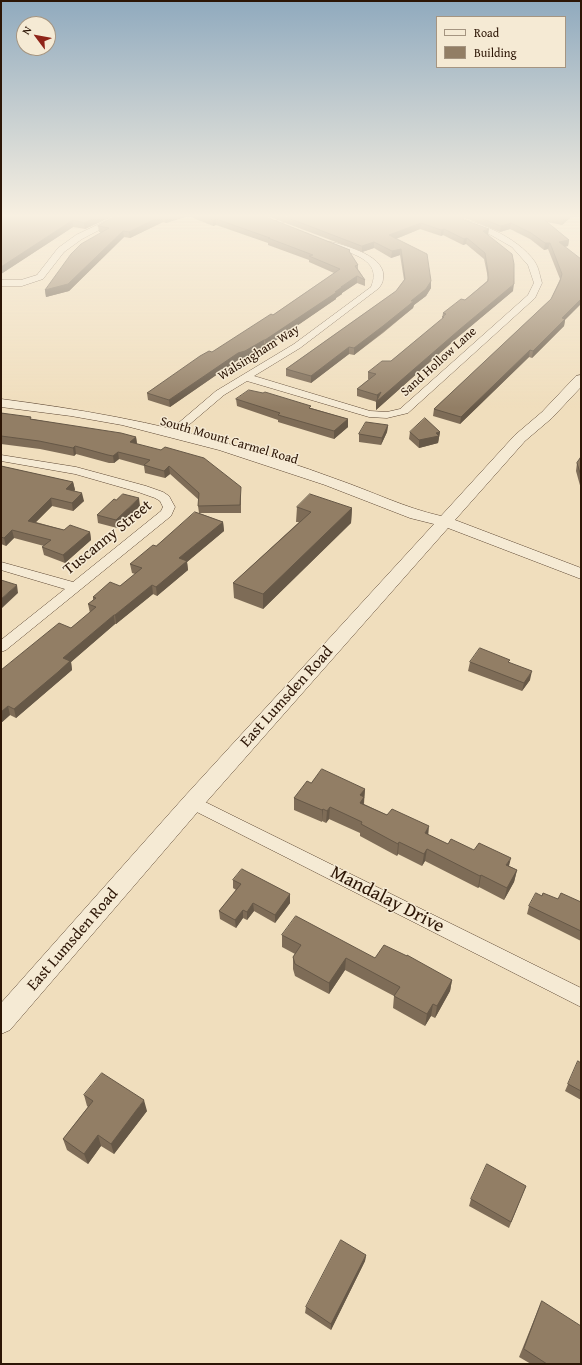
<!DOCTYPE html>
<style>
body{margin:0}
#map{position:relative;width:582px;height:1365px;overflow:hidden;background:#f0debd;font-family:"Gentium Book Plus",serif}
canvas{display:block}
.frame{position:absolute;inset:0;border:2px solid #2c1505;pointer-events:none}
.legend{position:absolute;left:436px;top:16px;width:130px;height:52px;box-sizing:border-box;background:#f5ead4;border:1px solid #a59581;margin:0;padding:5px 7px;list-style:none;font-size:12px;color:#2c1505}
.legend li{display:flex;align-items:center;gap:8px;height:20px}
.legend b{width:20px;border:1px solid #a59581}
.north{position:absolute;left:16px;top:16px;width:40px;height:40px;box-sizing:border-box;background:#f5ead4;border:1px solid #a59581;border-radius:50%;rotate:302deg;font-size:11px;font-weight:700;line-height:16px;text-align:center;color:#2c1505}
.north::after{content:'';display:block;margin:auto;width:14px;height:18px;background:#8f2418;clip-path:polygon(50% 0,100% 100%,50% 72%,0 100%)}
</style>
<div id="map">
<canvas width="582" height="1365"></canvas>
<div class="frame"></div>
<ul class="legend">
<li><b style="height:5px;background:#f5ead4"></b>Road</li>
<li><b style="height:11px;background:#927e65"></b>Building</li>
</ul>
<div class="north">N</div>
</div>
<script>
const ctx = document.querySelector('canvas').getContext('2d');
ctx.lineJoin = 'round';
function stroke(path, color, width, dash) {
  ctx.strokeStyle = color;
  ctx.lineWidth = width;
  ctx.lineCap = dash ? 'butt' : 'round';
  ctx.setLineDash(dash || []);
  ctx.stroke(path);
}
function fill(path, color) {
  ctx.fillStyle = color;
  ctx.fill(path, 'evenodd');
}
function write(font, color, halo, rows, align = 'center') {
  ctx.font = font + ' "Gentium Book Plus",serif';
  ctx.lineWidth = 3;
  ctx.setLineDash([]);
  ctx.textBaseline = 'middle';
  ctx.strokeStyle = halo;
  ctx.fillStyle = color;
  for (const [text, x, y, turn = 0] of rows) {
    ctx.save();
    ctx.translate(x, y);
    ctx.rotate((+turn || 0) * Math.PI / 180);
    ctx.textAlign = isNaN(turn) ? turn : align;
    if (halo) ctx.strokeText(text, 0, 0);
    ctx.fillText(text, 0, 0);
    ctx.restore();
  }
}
const minor = new Path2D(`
 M114,217H124L82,239L64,252L43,279L22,286H1V280H21L37,275L58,248L76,235Z
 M286,217H298L275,225L271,223Z
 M443,217C473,217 518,237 535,262C539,268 540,277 542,283L535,298L408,413L387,418L369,417L247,381L224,395L177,435H169L167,433L169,431L216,391L294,344L371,287C384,259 348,252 328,246V242H331C346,245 388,257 383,279C383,282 381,285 379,288L300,348L254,376L370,411L387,412L400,409L528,295L534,283L528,265L512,247L491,235Z
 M1,455L76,467L146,486L163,492L169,496L175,507L171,516L6,650L1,652V640L65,589L1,570V562L73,582L161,511L163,507L160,501L155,498L138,492L75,474L1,461Z
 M193,796L581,988V1007L187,807L185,802L187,797Z`);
const tertiary = new Path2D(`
 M581,375V387L552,418L525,441L455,520L581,568V579L448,528L201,808L10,1030L1,1034V1003L185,796L434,524L410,518L325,485L219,450L122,425L71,416L1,407V399C79,409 154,422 229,444C265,454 301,466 336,479C371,491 405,508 441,516L515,435L542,412L576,376Z`);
stroke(minor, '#5d4733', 1);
stroke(tertiary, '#5d4733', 1);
fill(minor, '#f5ead4');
fill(tertiary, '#f5ead4');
fill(new Path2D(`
 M1,217H111L85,229L73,227L1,274Z
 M114,217H185L166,223L163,222L130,238L124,237L69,291L46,297L45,290L101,232H99L98,226Z
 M191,217H266L350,250V253L358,265V269L365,280V286L357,283L342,293V294L336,298V299L266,347H264L245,358L238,360L170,407L148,400L147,393L273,315L334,273L309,262V260L268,245V243L216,225L213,226Z
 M270,217H571L562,225L547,222L569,240L568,246L565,247V320L564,326L532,358L529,357L460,424L433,416L434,409L551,299L560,279L548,249L544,250L530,239L510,229L500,232L468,219L458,218L488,235L513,291L458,337L376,410L377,402L357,396V389L369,379H368V372L391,361L442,319L443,313L465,300L487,281L488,278L484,259L466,244L463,245L443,235L441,236L420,229L396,239L431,288L426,296L414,305L413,308L383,333L354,355L349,354L311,383L286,376V369L396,291L404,280L400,255L391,258L374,248L362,252Z
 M236,399L311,408L348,419V427L334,439L278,422V420L237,406Z
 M1,413L32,419L136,437L137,444L241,495V513H199L223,522L224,531L187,562L188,570L157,596L153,594L116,624H115L71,662L72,670L16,718L10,715L1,723V670L71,628L90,613L88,604L93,600V597L120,586L135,574L132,573L130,564L156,546L199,513L198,506L199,500L170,474L165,478L145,473L144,466L119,459L114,463H109L76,454L74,456L40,449L1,444Z
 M388,425L387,432L381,445L359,442V434Z
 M410,432H440L438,443L419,448L409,439Z
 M581,457V489L576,471L577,463Z
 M1,466L73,482L75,490L74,491L84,501L73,511L52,506L36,522L64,530L90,532L91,540L65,563L44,555L42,547L44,546L14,538L6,546L1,544Z
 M140,506L117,528L98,523L97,515Z
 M297,507L352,508L351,523L263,609L234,598L233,583L299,522H296Z
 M470,662L509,663L530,680L522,691L468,671Z
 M311,783L365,789L364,804L448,844L509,866L517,870L514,882L504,900L479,887L478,888L425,861L422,866L398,854L397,856L360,836V833L329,819L326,823L322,821V822L294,810V798Z
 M233,880L290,894V903L275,923L254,911L247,920L243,918L236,928L220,919L219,911L236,890L233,888Z
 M542,896L558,899L581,902V941L527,914L529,906Z
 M282,935L375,958L452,980L450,991L435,1018L431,1016L425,1026L393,1008L394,996L345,970L329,994L295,976L293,969V957L295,954L282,947Z
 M581,1063V1100L565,1091L568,1084Z
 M84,1095L147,1111L114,1154L101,1146L88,1164L67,1150L63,1139L88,1107L87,1106Z
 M526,1186L509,1228L469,1206L471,1199Z
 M366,1255L365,1261L331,1330L305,1313L306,1307Z
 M542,1301L581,1364H531L519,1357L538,1310Z`), '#7e6c57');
fill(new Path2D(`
 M97,217H111L85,229L84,223Z
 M159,217H162L163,222L130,238L129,232Z
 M165,217H185L166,223Z
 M565,217H571L562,225L563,219Z
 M216,219V225L213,226V220Z
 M73,220V227L1,274V267Z
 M421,223L420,229L388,242L389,235Z
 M511,223L510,229L500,232L501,226Z
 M444,229L443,235L441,236V230Z
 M489,229L488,236L483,231Z
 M123,231L124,237L69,291L46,297L45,290Z
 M467,238L466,244L463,245L464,239Z
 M569,240L568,246L558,248L559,242Z
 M374,242V248L362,252V246Z
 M545,243H550L548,249L544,250Z
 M401,249L400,255L391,258L392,251Z
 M357,276V283L342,293V294L336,298V299L266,347L265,340L335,292L341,287Z
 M431,281V288L426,296L414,305L413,308L354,355V348L411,301Z
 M514,284L513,291L458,337L376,410V402L459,330Z
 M581,299V304L565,320L564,326L532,358L533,351L562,318Z
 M264,340V347L245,358L238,360L170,407L169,400L238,353Z
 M349,347V354L311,383V376Z
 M530,350L529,357L460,424L461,417Z
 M381,392L377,402V395Z
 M348,419V427L334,439V431Z
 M388,425L387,432L381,445L382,438Z
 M440,432L438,443L419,448V440Z
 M136,437L137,444L130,442Z
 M75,446L76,454L74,456L73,448Z
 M118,452L119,459L114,463L113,456Z
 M169,466L170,474L165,478L164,471Z
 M73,482L75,490L68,497L66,489Z
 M82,493L84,501L73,511L72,503Z
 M51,498L52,506L30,528L28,521Z
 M139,498L140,506L117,528L116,520Z
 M352,508L351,523L263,609V594Z
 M223,522L224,531L187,562L188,570L157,596L156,587L179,558Z
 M12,530L14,538L6,546L4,538Z
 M90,532L91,540L65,563L63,555Z
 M17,585L18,593L1,609V599Z
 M152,585L153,594L116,624L115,615Z
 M114,615L115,624L71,662L72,670L16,718L14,709L63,658Z
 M532,671L530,680L522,691L524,683Z
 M8,706L10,715L1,723V712Z
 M365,789L363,809L359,815L360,795Z
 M330,807L329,819L326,823L327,811Z
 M323,809L322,821V822V810Z
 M429,826L428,838L425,833Z
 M399,842L398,854L397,856L398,844Z
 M427,849L425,861L422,866L424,854Z
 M511,858L508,870L506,865Z
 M517,870L514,882L504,900L507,888Z
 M481,875L479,887L478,888L480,876Z
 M290,894V903L275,923V915Z
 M253,903L254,911L247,920V912Z
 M243,910V918L236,928L235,920Z
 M346,958L345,970L329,994V983Z
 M452,980L450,991L435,1018L437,1006Z
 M433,1004L431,1016L425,1026L427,1014Z
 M144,1100L147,1111L114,1154L111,1144Z
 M98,1135L101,1146L88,1164L84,1154Z
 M366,1255L365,1261L331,1330V1324Z`), '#665847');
const building = new Path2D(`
 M1,217H97L84,223L73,220L1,267Z
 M114,217H159L129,232L123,231L68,284L45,290L71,254L81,244L109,228L98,226Z
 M206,217H266L350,250L349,251L358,265L355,266L365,280L357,276L341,287H342L335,292H337L265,340H264L245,351L238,353L169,400L147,393L200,356L209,351L212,352L271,314L273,315L340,269L309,256L313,255L268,238H270L216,219L213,220Z
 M286,217H456L489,229L483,231L512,254L514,264V284L459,330L376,402L381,392L377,395L357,389L376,374L368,372L382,361H391L444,317H442L446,314L443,313L461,299L465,300L488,281V272L485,253L467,238L464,239L444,229L441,230L421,223L389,235L427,254L431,281L426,289L411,301H414L383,326L354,348L349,347L311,376L286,369L396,291L405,279L401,249L392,251L374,242L362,246Z
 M479,217H541L569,240L559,242L581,259V299L562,318L565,319L533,351L530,350L461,417L434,409L551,299L560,281L562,274L550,243H545L531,233L511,223L501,226Z
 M555,217H565L563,219Z
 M249,390L263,393L265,392L311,406L309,408L348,419L334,431L278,415L280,413L236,399Z
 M1,413L31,417L30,419L121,433L136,437L130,442L161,450L165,447L204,458L241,487L240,505L198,506L199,493L169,466L164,471L144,465L150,460L118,452L113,456L108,455L75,446L73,448L39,441L1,436Z
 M425,418L440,432L436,433L439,436L419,440L410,432Z
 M366,422L388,425L382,438L359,434Z
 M581,457V476L577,463Z
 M1,466L73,482L66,489L82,493L72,503L51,498L28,521L64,530L70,525L90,532L63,555L42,547L51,540L12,530L4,538L1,537Z
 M123,494L139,498L116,520L97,515L114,499L116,500Z
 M310,494L352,508L263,594L233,583L311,512L297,507Z
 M195,512L223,522L179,558L187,561L156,587L152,585L115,615H114L63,658L70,661L58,672L14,709L8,706L1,712V670L59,623L71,628L96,607L88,604L96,598L93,597L110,582L120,586L142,568L130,564L153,545L156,546Z
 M1,580L17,585L1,599Z
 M480,648L510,660L508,662L532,671L524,683L470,662Z
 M322,769L365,789L360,795L364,797L360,803L387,815L392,809L429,826L425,833L448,844L451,839L474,850L479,843L511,858L506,865L517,870L507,888L481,875L480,876L427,849L424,854L399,842L398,844L361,824L362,822L330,807L327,811L323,809L322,810L294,798L307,781L311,783Z
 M242,869L290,894L275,915L253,903L247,912L243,910L235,920L219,911L241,884L233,880Z
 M536,893L542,896L543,893L558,899L561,893L581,902V931L529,906Z
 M296,916L375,958L384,945L407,956V955L452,980L437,1006L433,1004L427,1014L394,996L400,987L346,958L329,983L295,964L293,957L301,945L282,935Z
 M578,1061L581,1063V1091L568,1084Z
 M102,1073L144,1100L111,1144L98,1135L84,1154L63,1139L93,1101L84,1095Z
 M487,1164L526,1186L511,1222L471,1199Z
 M341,1240L366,1255L331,1324L306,1307Z
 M542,1301L581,1326V1364H547L524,1349Z`);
fill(building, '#927e65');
stroke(building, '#665847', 1);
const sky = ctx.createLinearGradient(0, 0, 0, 408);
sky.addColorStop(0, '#90aabe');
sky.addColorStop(0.53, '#f8f0e1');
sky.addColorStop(1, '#f8f0e100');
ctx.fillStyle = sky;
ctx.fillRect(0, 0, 582, 408);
write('13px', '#2c1505', '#f5ead4', [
 ["Walsingham Way",259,353,-32],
 ["Sand Hollow Lane",439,362,-42],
 ["South Mount Carmel Road",229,441,16]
]);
write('16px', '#2c1505', '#f5ead4', [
 ["Tuscanny Street",108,538,-39],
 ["East Lumsden Road",287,697,-48],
 ["East Lumsden Road",73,940,-49]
]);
write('19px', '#2c1505', '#f5ead4', [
 ["Mandalay Drive",387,900,27]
]);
</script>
